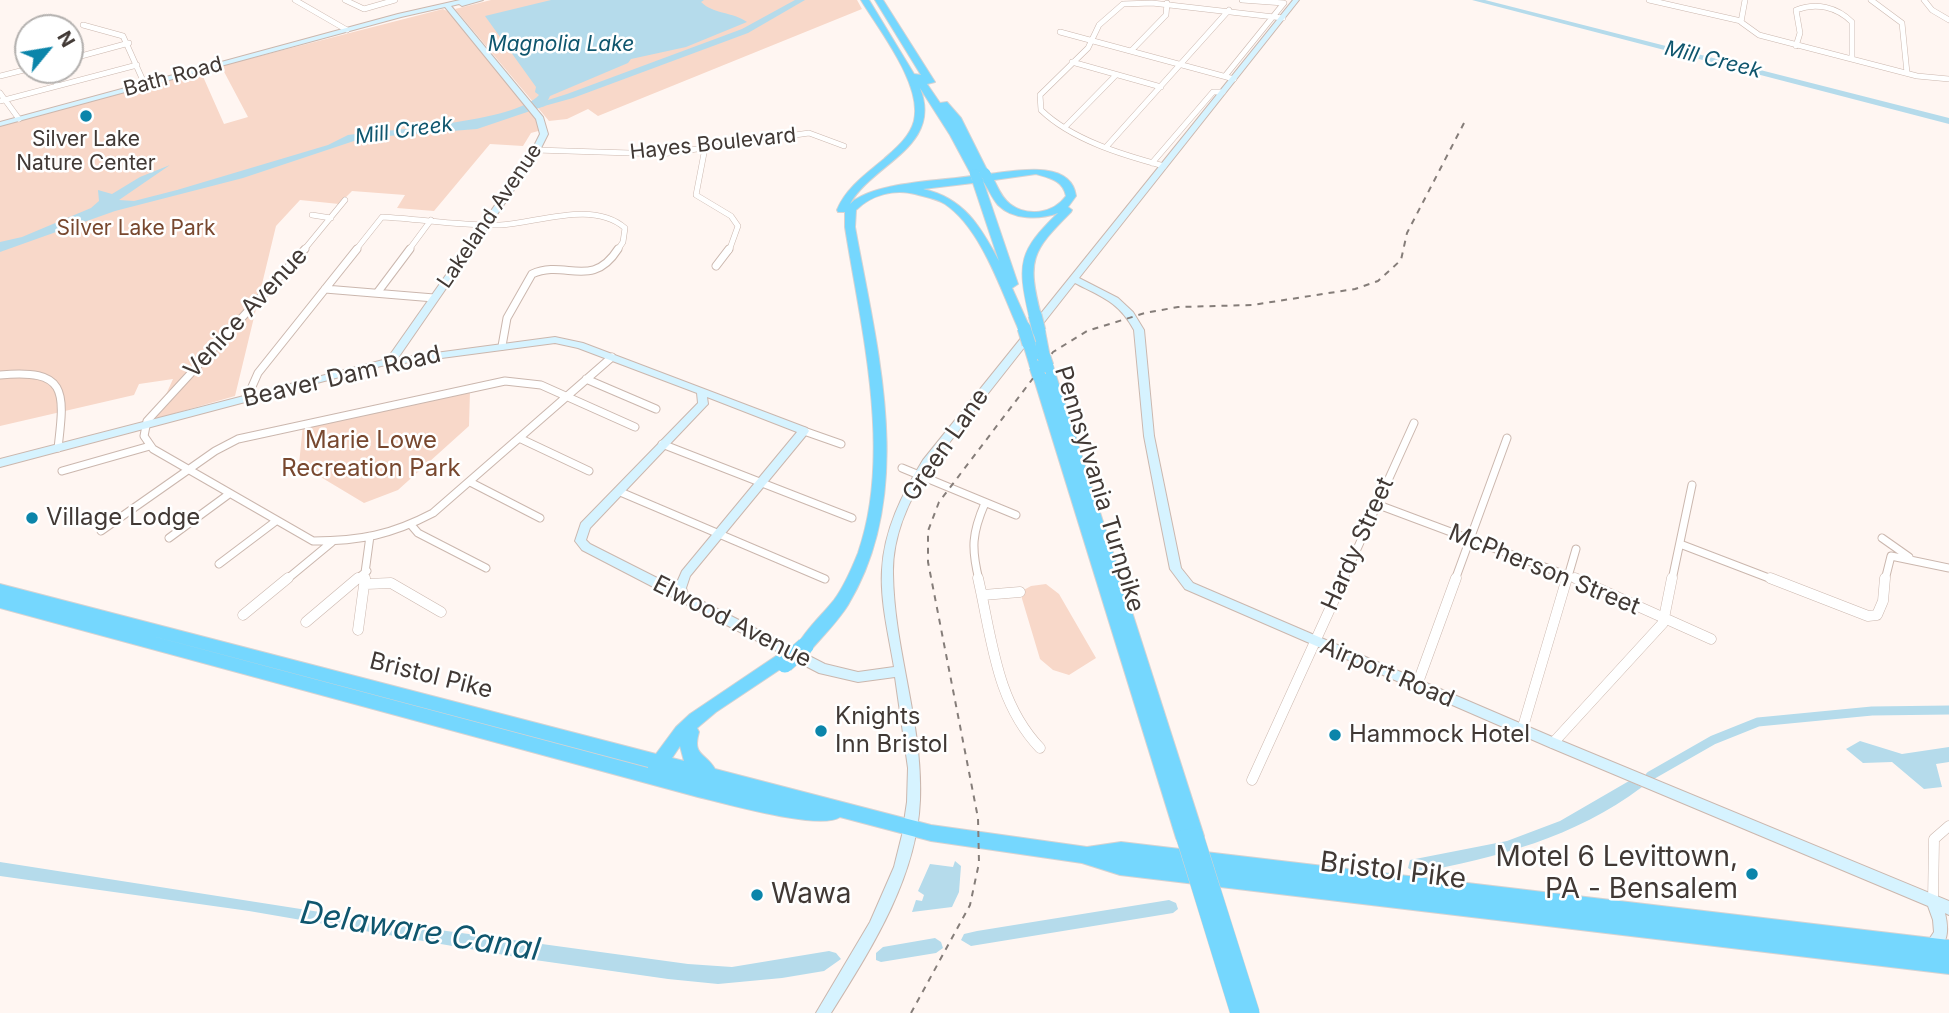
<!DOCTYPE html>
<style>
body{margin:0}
#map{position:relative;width:1949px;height:1013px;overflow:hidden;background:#fff6f2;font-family:Inter,sans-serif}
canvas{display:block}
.north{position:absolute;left:14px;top:14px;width:70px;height:70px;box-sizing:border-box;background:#fff;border:2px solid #b3b0ae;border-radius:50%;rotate:60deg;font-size:19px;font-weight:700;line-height:28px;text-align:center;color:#413935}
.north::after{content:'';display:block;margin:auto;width:24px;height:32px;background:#0b85aa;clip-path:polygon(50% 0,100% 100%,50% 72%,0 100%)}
</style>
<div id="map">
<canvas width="1949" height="1013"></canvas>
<div class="north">N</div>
</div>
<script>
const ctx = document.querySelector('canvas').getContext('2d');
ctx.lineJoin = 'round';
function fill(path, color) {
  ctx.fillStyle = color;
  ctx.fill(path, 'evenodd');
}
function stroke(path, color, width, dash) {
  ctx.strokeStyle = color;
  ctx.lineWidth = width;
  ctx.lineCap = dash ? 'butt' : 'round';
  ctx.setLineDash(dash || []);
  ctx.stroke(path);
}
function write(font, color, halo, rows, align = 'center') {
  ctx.font = font + ' Inter,sans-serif';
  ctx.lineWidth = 5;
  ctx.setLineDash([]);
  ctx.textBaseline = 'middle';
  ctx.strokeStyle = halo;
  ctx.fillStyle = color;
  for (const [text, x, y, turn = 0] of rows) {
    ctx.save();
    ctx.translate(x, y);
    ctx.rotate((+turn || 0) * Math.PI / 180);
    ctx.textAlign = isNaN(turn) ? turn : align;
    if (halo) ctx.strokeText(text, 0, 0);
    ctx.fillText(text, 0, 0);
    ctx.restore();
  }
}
fill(new Path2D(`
 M491,0H857L862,9L598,116L588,109L567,119L549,121L455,9Z
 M443,9L449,12L534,116L542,130L531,133L523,146L490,144L434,211L397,208L405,195L352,191L339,204L300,200L276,226L235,396L155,419L173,379L139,384L134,395L0,426V126L201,72L224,124L248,117L221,66Z
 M470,391L469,426L398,490L364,503L299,464L303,425Z
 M1046,584L1059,594L1096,658L1069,675L1053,670L1040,659L1020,592L1031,586Z`), '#f8d8c9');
fill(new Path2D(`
 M551,0H704L701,2C713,14 733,12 747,22L686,47L631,59L628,63L550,96L545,106L477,129L363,138L243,178L115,211L0,252V242L22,237L91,208L99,201L98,190L112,194L140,177L170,165L119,200L134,201L177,190L328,145L348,135C387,130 516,122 539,95L535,92L536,87L485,16Z
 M1860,741L1902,754L1949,747V762L1936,764L1942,787L1924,789L1892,762L1863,763L1846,749Z
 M1629,781L1642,787C1574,838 1498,857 1416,873L1408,868L1410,860L1507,841L1560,821Z
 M955,861L961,866L959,892L952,907L912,912L916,900L922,901L924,895L918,891L930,864L953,867Z
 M0,862L403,925L688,964L732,967L829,951L836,953L841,959L824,971L782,978L718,984L668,979L528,959L249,911L0,876Z
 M1169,900L1176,903L1178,909L1173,913L971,946L961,940L964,934L977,931Z
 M935,938L941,942L943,948L936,953L881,962L876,960V953L883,947Z`), '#b5dbeb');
stroke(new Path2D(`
 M1650,776L1713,740L1758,722L1872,711L1949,710`), '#b5dbeb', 9);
fill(new Path2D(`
 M795,0H805L748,33L573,98L530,110L526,107L567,94L742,29Z
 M1472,0H1485L1949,118V124Z`), '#b5dbeb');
const streetFar2 = new Path2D(`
 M295,0L347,30
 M345,0L364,9L395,0
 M1649,0L1741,21
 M1745,0L1741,22L1759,35L1917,76L1949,79
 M1871,0L1902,23L1907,73
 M1924,0L1932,10L1949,20
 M83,25L123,36L145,85
 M1060,32L1234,79
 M1796,46L1800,33L1796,10C1816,2 1837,7 1852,22V59
 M1131,51L1166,15L1167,3
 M70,59L129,43
 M1072,62L1161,87
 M52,70L57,86
 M0,76L28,69
 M1225,76L1284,3L1242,0
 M0,93L19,119
 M0,101L137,65
 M1065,127L1116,75
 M1107,146L1229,10
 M705,148L696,195L731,216L738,226L729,251
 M536,150L662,154L809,133L844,146
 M1152,163L1213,92H1223
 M1164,166C1123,155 1072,140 1041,110L1040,95L1088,48L1099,25L1123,4L1152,3L1283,18
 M312,215L331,218
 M303,251L345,200
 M355,251L382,217C421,219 461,226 500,225C538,223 593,200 625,228L623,242L617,251
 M408,251L431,220`);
const streetFar1 = new Path2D(`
 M305,249L147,421L144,436L153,449L313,541C360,541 391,535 433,513L612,357
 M716,266L729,249
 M325,289L434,298
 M377,293L410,249
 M502,346L507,318L532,274C565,259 592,290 618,249
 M0,375C67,369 65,390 58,448
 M586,379L656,409
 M247,398L258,373L357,249
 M804,431L841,444
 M519,438L589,471
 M662,444L852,518
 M902,468L1016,515
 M62,471L150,446
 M470,482L540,518
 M618,491L825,579
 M1376,504L1579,580
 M412,526L418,533L486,568
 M101,531L215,451L238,439L505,381L541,385L635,427
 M169,538L229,494
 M1882,538L1909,557
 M1680,544L1774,580
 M219,564L276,521
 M286,580L332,542
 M356,580L367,571
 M364,580L370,536
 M979,580C971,548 972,533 985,503
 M1343,580L1414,423
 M1455,580L1507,438
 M1567,580L1576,549
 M1672,580L1692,485
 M1885,580L1891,556L1949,568`);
const street = new Path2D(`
 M978,578C992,639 996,702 1040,748
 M1575,578L1711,639
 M1770,578L1868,616L1877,615L1883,601L1885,578
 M366,584L391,583L441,612
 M983,595L1020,592
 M243,615L288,578
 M306,622L358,578
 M358,630L365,578
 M1417,685L1456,578
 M1522,730L1567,578
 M1553,743L1663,623L1672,578
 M1252,780L1344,578
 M1933,902L1934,839L1949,826`);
const secondary = new Path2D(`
 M460,0H483L462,6L459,4L451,6L543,117L548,134L536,158L398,358L555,337L583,343L807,428L809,431L807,434L690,576L686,588L688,594L825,664L858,672L894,667C889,637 880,601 882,570C884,530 902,494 923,460L1293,0H1299L1079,278L1118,298L1133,312L1144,330L1154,436L1181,568L1193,583L1557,739L1949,901V915L1945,913C1949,930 1949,946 1931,954L1926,952L1924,947L1934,932L1933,920L1928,906L1549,747L1185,589L1170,569L1158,509L1144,436L1134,330C1119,302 1102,297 1075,283L931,466C910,497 892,536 893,574C894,650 923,723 920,800C917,878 871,949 831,1013H816L870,922L894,867L902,835L907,802L908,768L895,677L858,682L819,673L582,550L575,541L581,523L698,403L697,393L578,348L555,343L381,366L0,467V459L387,359L528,158L540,134L536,119L445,7L401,17L0,126V122L398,14ZM707,397L797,432L682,571L675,587L590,544L586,540L590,528L706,406L708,404Z`);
const highway = new Path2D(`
 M861,0H869L914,74L921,75L875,0H883L935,82L927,84L940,103L947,102L961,118L989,174C1015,171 1071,159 1076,196L1068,207L1072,210L1071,212C1031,252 1027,260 1041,315L1035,319L1029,315C1017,263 1019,251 1058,213C1039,220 1013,220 998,205C992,198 988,188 983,181L1018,284L1012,288L1030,328L1024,332L1018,328C1001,290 981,228 945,204C935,198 925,197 915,194C895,189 872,194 856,210L855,227C877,349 917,491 848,605C838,621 823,636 810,651L805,653L800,651L797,646C806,629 822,615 834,600C843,588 852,568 858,553C893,453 861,328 845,227V212H838L837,210C846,188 866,174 884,159C895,149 910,137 914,121C923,85 879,30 861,0ZM920,88L950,135L972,176C940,181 872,182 850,204C873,163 943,147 920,88ZM1036,174C1049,178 1063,180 1066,196C1053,214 1027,217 1010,204C1002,198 998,188 994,180ZM973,183L999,261C980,226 964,198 923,189Z
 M1039,327L1045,331L1050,357L1048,360H1040L1042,365L1047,362L1053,366L1204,836L1201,842L1195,844L1192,843L1185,846L1179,844L1176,838L1033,376L1035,373H1043L1041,368L1036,371L1030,367L1023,344L1029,340L1033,341L1036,346L1033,331Z
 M0,584L656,754L676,727L690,714L779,654L785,656L787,661L785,666L716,712L697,728L699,732C692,756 705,752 715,769L931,825L1087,847L1121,842L1949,940V974L1120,875L1082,863L931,841L840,817C820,831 725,803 698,797L0,608ZM141,633L648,767V768ZM680,746L684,761L672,758Z`);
stroke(streetFar2, '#cbb7ae', 6);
stroke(streetFar1, '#cbb7ae', 9);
stroke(street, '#cbb7ae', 11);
stroke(secondary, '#cbb7ae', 2);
stroke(highway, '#d5d3d3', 2);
stroke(streetFar2, '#fff', 5);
stroke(streetFar1, '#fff', 7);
stroke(street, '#fff', 10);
fill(secondary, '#d6f3ff');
fill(highway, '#75d7fe');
stroke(new Path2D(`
 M911,1013L970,905L979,863L978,818L928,562V531L939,502L1053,352L1087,331L1145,313L1178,307L1252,305L1355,289L1378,281L1401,260L1407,233L1464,123`), '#857d79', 2, [6, 6]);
const highwayBridgeFar2 = new Path2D(`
 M985,173L988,178
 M975,174L977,179`);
const highwayBridgeFar1 = new Path2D(`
 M1035,315L1039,331
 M1024,328L1029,344
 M1044,357L1047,366
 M1036,367L1039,376`);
const highwayBridge = new Path2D(`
 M785,664L805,646
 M1195,836L1251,1013
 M1185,838L1239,1013`);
stroke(highwayBridgeFar2, '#d5d3d3', 10, []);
stroke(highwayBridgeFar1, '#d5d3d3', 15, []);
stroke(highwayBridge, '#d5d3d3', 18, []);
stroke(highwayBridgeFar2, '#75d7fe', 10);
stroke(highwayBridgeFar1, '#75d7fe', 13);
stroke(highwayBridge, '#75d7fe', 17);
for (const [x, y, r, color] of [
 [86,116,7,"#0b85aa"],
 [32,518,7,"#0b85aa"],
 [821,731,7,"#0b85aa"],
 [1335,735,7,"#0b85aa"],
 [1752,874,7,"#0b85aa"],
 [757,895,7,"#0b85aa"]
]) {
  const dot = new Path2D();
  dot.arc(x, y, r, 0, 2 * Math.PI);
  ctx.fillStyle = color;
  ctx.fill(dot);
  stroke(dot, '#fff', 2.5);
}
write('italic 21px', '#0f566e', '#fff', [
 ["Magnolia Lake",561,45],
 ["Mill Creek",1713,60,14],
 ["Mill Creek",404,131,-8]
]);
write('21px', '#413935', '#fff', [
 ["Bath Road",173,77,-15],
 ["Hayes Boulevard",713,144,-6],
 ["Lakeland Avenue",490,216,-56]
]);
write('21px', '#413935', '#fff', [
 ["Silver Lake",86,140],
 ["Nature Center",86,164]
]);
write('21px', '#78482f', '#fff', [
 ["Silver Lake Park",136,229]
]);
write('24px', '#413935', '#fff', [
 ["Venice Avenue",246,313,-47],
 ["Beaver Dam Road",342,377,-13],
 ["Green Lane",946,445,-55],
 ["Pennsylvania Turnpike",1099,489,73],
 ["Hardy Street",1358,544,-66],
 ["McPherson Street",1544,570,22],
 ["Elwood Avenue",732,622,27],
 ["Airport Road",1387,673,23],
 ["Bristol Pike",431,676,14]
]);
write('24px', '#78482f', '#fff', [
 ["Marie Lowe",371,441],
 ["Recreation Park",371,469]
]);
write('24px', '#413935', '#fff', [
 ["Village Lodge",46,518],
 ["Knights",835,717],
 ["Inn Bristol",835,745],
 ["Hammock Hotel",1349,735]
], 'left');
write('28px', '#413935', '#fff', [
 ["Motel 6 Levittown,",1738,858],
 ["PA - Bensalem",1738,890],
 ["Wawa",771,895,"left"]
], 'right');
write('28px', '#413935', '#fff', [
 ["Bristol Pike",1393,871,7]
]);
write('italic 32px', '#0f566e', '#fff', [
 ["Delaware Canal",420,932,9]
]);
</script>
